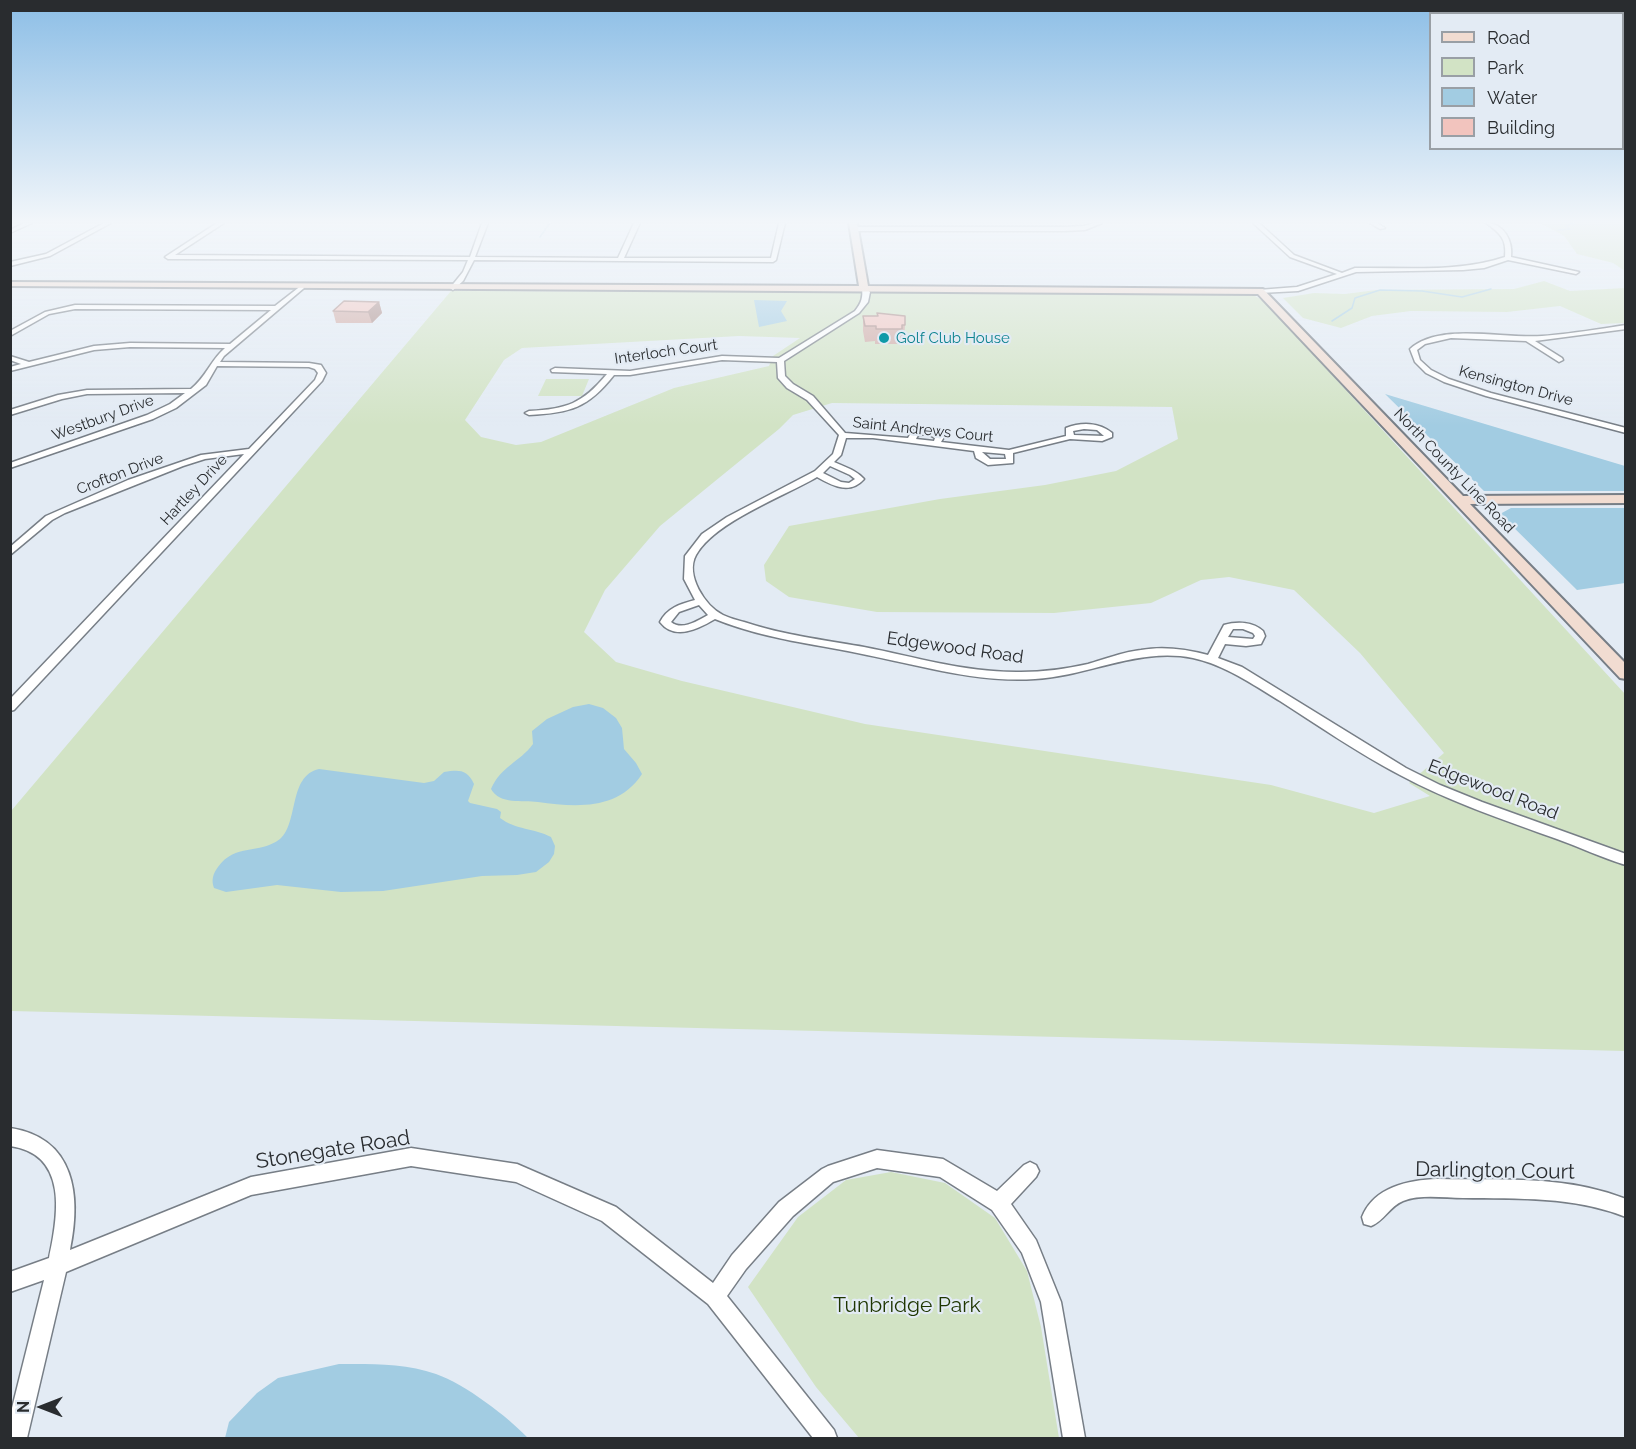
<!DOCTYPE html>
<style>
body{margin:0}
#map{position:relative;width:1636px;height:1449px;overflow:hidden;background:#e3ebf4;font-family:Raleway,sans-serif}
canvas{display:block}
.frame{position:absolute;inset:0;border:12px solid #292c2f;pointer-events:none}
.legend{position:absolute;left:1429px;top:12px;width:195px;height:138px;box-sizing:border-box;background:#e3ebf4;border:2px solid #999fa5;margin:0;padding:8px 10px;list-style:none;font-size:18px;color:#292c2f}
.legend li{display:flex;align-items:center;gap:12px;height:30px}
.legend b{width:30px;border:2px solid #999fa5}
.north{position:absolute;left:12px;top:1377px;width:60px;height:60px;-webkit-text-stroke:4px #e3ebf4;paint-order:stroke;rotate:270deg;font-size:16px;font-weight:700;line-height:24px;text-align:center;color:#292c2f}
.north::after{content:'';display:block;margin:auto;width:21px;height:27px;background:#292c2f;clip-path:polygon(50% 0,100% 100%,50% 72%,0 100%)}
</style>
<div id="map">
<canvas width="1636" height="1449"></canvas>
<div class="frame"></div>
<ul class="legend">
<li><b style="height:8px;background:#f1dcd1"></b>Road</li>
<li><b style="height:16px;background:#d2e3c5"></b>Park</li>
<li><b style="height:16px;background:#a2cce2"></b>Water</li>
<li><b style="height:16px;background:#f2c4be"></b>Building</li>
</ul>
<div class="north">N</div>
</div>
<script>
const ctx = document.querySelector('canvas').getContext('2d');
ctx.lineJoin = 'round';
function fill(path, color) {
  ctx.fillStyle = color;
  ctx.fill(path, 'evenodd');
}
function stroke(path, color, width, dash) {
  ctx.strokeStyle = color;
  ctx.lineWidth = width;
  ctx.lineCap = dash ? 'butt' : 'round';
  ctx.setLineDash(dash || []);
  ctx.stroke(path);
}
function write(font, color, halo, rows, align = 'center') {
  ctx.font = font + ' Raleway,sans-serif';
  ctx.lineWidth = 4.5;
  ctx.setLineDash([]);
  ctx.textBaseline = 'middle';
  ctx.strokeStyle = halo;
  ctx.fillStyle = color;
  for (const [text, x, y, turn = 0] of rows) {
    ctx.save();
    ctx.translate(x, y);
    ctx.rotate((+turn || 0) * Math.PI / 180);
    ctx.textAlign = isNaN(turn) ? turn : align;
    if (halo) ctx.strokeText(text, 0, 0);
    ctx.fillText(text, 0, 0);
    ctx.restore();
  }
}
fill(new Path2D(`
 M1540,223H1625V271L1613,263L1577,254L1564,236Z
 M1544,281L1570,291L1625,288V323L1601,324L1560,306L1507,312L1411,311L1372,316L1341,328L1303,318L1283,298L1314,293L1345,294L1376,290L1514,289Z
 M451,291L1202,293L1255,296L1264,301L1625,694V1051L11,1011V811ZM739,336L800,338L773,356L769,366L674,388L541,442L516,445L481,437L465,420L504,360L522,348ZM832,403L1172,407L1178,439L1116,471L1045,485L940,499L789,526L764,565L766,581L789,597L877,612L1054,613L1151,603L1201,580L1229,577L1294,590L1360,653L1444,753L1409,783L1430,796L1374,813L1271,785L865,724L682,681L616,662L584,632L605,590L660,526L779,429L793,415Z
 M546,379H589L582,396H538Z
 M891,1172L945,1183L995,1218L1027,1271L1041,1327L1059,1438H859L816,1387L748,1287L798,1217L846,1180Z`), '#d2e3c5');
fill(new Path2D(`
 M754,300L787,301L781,311L787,321L759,327Z
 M1385,394L1625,466V491H1484Z
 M1511,508H1625V583L1577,590L1500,514Z
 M589,704L603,708L616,718L622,728L624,749L636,763L642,774C618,811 575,807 538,802C522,800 500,805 491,789C501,766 520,762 533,744L532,731L547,719L573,707Z
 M319,769L424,783L434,781L444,772C459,770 467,769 474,784L468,801L470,803L497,809L501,812L500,818C516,830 534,828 551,837L555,846L554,854L549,862L536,872L517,875L482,876L383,891L341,892L277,885L226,892L214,888C211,880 213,874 218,867C235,843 259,855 280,839C299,823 288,776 319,769Z
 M339,1364C371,1364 405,1363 436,1374C465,1384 508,1417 528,1438H225L229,1422L257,1393L278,1378Z`), '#a2cce2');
stroke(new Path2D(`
 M1558,230L1570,229L1566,226L1573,223
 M540,237L550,223
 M1332,321L1352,308L1355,298L1380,290L1422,291L1462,297L1491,289`), '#a2cce2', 1.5);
const street = new Path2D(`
 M24,223H32L10,233V230Z
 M104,223H111L50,256L10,266V262L46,254Z
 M217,223H224L175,255L470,257L482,223H488L475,257L618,258L634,223H640L624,258H771L779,223H785L776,260L773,262L474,260L463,281L453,290L450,288L463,272L468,260L168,259L165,257Z
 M1094,223H1102L1085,230L1064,231H853L850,229L853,227H1064L1084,226Z
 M1253,223H1259L1294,255L1342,273L1355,268C1404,267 1458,273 1505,257C1507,239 1500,233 1486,223C1504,223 1513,241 1511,257L1579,272L1576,274L1508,260L1484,268L1463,270L1356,272L1298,291L1260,293L1258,290L1297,287L1337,274L1290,257Z
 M1370,223H1377L1385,228L1380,229Z
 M302,285L304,288L224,356L220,362L309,363L321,365L326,373L322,381L14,710L10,711V699L244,454L205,459L183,466L65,513L52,520L10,555V547L46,516L128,480L201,455L249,449L315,380L318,373L315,369L309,367L217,366L206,385L176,408L153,419L10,468V463L147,415L170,404L185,393L87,394L62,399L10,415V410L58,395L87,390L191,389C206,377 211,360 225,348L130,347L94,350L10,371V367L21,364L10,360V356L29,362L94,346L130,343L230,344L271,310L75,309L49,314L10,336V331L45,312L75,305L275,306Z
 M862,288H866L870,292L868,302L859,313L784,361L785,376L793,384L813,396L845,433L908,438L912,431L929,430L943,435L944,437L941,442L1009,450L1066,436V428C1081,422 1099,422 1112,433V437L1102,441L1070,439L1013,453V463L988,465L976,458L974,451L873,438H846L841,455L834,462C845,467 856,470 864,479C850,495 833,486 817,477C785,496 714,522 696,555C685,575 705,606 723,615C729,618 737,620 744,622C783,635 824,640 864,647C916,657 967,673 1021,672C1043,672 1066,669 1088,664C1105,659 1123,652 1141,650C1163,646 1186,649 1208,655L1224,625C1238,621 1253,622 1263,631L1265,636L1261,644L1246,646L1225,644L1218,658L1242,667L1406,768L1440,785L1482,802L1626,854V865C1602,858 1580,847 1557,839C1504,820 1450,802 1400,775C1358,753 1319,726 1280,701C1252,684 1225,665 1193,658C1138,647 1089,676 1035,679C978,683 922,666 867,655C816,644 764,639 715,619C698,629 675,641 660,622C667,608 680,604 695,600L684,579L685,556L702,534L727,517L815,471L833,454L839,435L807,400L787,388L778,378L777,362L722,360L630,375H614C588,408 570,413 529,415L525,413L529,411C567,409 582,404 607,374L552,372L551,370L555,368L630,371L722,356L779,358L855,311C862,302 863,297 862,288ZM1084,429L1097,430L1104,436L1074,435L1073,431ZM928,434L935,438L934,441L916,439L918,435ZM982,452L1005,454L1006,459H990ZM830,466L850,475L855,479L849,483L841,482L823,473ZM699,605L708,615C697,621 682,631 671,622L679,612ZM1233,629H1243L1253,633L1255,636L1253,639L1228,637Z
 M1626,325V329L1535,341L1562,358L1563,360L1559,362L1526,341L1451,338L1425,344L1417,350L1420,360L1431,370L1449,379L1491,393L1626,428V433L1486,396L1444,382L1426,373L1415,362L1410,349C1440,322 1503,339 1542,336C1570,334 1598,329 1626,325Z
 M10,1128C76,1138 81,1197 70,1250L251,1177L411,1148L517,1164L616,1207L713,1283L732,1255L779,1202L822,1169L828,1166L877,1150L943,1159L997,1191L1024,1165L1030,1162L1036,1165L1039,1171L1036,1177L1011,1204L1036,1240L1061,1302L1085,1438H1063L1041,1302L1022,1253L992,1210L940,1177L877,1168L833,1182L793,1216L746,1269L727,1296L834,1430L837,1438H813L708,1304L602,1221L516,1182L411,1166L251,1195L66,1272L27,1438H10V1416L44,1280L10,1292V1272L49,1258C58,1217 69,1154 10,1146Z
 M1437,1179C1500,1180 1566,1175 1626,1199V1217C1573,1196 1518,1199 1463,1198C1444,1198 1421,1194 1403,1201C1390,1206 1384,1221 1371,1226L1364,1224L1362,1217C1374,1187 1408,1180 1437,1179Z`);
const secondary = new Path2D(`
 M849,223H857L868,286L1263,289L1463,496L1626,495V503L1470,504L1626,664V679L1620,678L1258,294L10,286V282L859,286Z`);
stroke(street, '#777e86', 3);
stroke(secondary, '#777e86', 4);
fill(street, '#fff');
fill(secondary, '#f1dcd1');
fill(new Path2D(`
 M379,302L382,313L372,323H336L333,311Z
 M877,313L905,325L904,340H902L901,344H875V341L865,342L863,331V316H877Z`), '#d0a9a3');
fill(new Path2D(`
 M379,302L382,313L372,323L368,312Z`), '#a98985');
const building = new Path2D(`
 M344,301L379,302L368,312L333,311Z
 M877,313L905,316V325H902V329H876V326H865L863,316H878Z`);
fill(building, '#f2c4be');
stroke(building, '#a98985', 1.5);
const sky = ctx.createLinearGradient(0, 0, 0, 426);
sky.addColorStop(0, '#8cbee6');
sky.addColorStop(0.52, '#f2f6fa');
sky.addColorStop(1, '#f2f6fa00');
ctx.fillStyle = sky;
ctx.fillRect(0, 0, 1636, 426);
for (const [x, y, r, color] of [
 [884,338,6,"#0f9aa8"]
]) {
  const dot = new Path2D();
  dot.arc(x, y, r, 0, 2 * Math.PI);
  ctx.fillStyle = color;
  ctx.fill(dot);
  stroke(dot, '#e3ebf4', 2);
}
write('15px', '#0d838f', '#e3ebf4', [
 ["Golf Club House",896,338]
], 'left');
write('15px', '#292c2f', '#e3ebf4', [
 ["Interloch Court",666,352,-8],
 ["Kensington Drive",1516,386,15],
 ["Westbury Drive",103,418,-20],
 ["Saint Andrews Court",923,430,6],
 ["North County Line Road",1454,471,46],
 ["Crofton Drive",120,474,-21],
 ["Hartley Drive",194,490,-47]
]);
write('18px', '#292c2f', '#e3ebf4', [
 ["Edgewood Road",955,648,8],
 ["Edgewood Road",1493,790,21]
]);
write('21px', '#292c2f', '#e3ebf4', [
 ["Stonegate Road",333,1150,-9],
 ["Darlington Court",1495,1171,1]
]);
write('21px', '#1e3600', '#e3ebf4', [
 ["Tunbridge Park",907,1306]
]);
</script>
